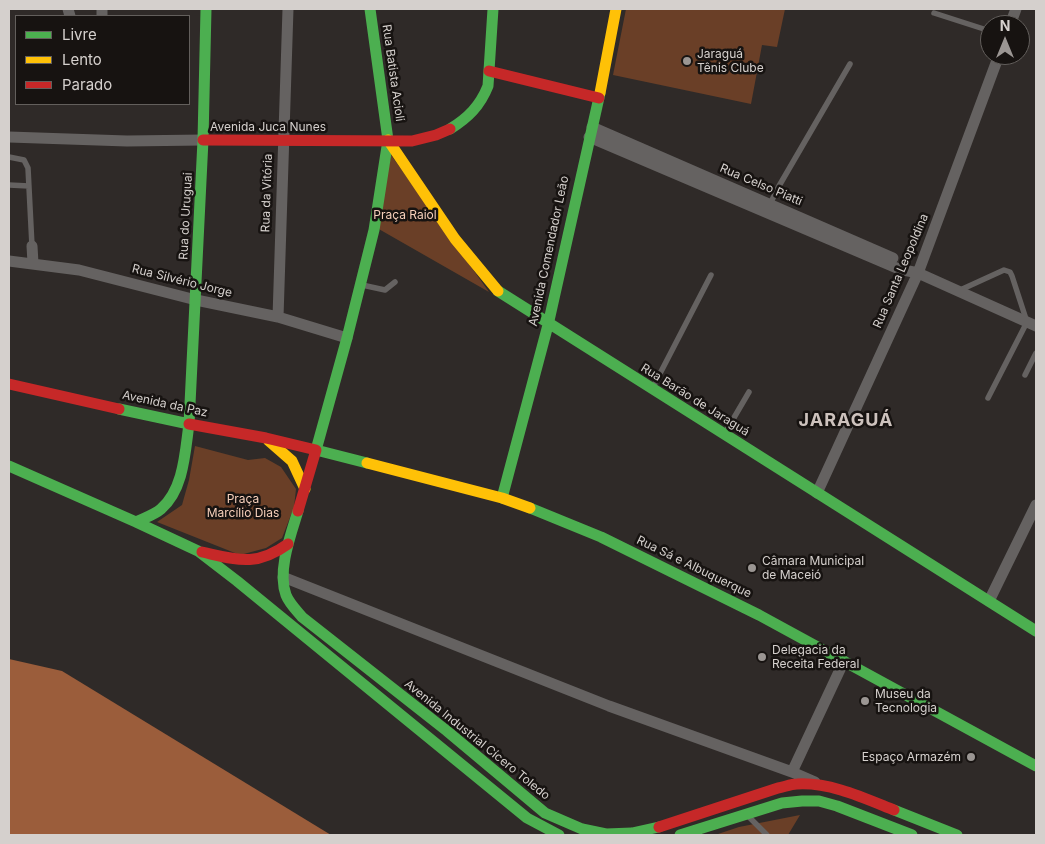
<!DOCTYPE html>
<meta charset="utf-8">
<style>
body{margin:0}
#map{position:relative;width:1045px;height:844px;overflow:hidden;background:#2f2a28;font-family:Inter,sans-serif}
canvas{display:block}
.frame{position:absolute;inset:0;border:10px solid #d5d0cd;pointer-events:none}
.legend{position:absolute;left:15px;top:15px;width:175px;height:90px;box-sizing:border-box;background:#171311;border:1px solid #635f5c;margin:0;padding:6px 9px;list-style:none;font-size:15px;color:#d5d0cd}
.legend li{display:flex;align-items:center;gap:10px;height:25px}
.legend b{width:25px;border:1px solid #635f5c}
.north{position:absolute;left:980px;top:15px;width:50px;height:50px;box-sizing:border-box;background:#171311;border:1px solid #635f5c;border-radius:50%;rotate:0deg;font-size:14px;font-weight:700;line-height:20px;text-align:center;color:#d5d0cd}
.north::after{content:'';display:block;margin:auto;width:18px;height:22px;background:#9b9693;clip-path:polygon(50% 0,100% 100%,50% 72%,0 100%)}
</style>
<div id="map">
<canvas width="1045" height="844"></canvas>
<div class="frame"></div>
<ul class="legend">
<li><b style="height:6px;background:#4caf50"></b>Livre</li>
<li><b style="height:6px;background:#ffc107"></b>Lento</li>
<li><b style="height:6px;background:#c62828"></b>Parado</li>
</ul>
<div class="north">N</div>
</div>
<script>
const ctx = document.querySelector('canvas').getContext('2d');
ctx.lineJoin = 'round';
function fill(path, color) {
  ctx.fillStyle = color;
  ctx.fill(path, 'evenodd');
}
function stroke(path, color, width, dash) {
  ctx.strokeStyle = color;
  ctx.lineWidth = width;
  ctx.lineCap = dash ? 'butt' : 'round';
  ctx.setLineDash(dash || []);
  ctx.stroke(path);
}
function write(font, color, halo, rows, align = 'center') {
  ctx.font = font + ' Inter,sans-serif';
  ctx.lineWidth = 5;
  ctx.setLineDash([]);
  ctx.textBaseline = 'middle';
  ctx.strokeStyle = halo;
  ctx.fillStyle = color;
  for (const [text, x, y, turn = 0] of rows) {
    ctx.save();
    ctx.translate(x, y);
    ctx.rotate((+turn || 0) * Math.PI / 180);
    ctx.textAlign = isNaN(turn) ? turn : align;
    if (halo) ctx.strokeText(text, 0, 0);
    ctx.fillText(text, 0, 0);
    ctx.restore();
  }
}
fill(new Path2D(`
 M626,9H785L777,47L762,45L751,104L613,75Z
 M391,155L489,292L377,228Z
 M195,446L248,460L265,458L281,467L296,489L294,507L282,538L266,548L240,555L157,522L182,505L189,480Z
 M800,815L788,835H715L739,827Z`), '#6a3f27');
fill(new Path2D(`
 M9,659L62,671L331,835H9Z`), '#9b5d3b');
stroke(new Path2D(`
 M934,13L990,31
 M9,157L24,160L28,168L32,246
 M9,185L29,186
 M770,204L779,186L850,64
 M362,285L385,290L395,282
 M958,291L1004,270L1010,272L1012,276L1027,322L988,398
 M1025,375L1036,353
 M652,389L711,275
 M725,433L749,392
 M748,816L767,835`), '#656261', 5.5);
stroke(new Path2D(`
 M68,9L70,16
 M102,16V9
 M1010,25L1016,9
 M592,127L893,258
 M9,137L127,141L203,140
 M589,137L899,269L918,273L1036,326
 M32,246L33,263
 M9,261L79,270L196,300L278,317L347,338
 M278,317L288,9
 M817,493L918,273L999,55
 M283,577L609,706L792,772L815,782
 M989,601L1036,505
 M792,772L844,661`), '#656261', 11);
stroke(new Path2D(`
 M450,129C468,118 480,106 488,86L493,9
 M498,291L1036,631
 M189,424L203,140L206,9
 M367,463L316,450L347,338L374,230L388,140L370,9
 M9,466L136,522C144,518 154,515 161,509C184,489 185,452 189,424L119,409
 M502,498L548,325L600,93
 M530,508L601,537L759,615L1036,766
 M298,511C291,534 277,571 286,595C289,603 297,611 302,617L447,731L545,813L582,829L606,834L632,833L659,827
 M136,522L198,551L237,581L527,818L559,835
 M894,810L957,835
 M680,835L782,803L802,801H819L837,806L912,835`), '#4caf50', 11);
stroke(new Path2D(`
 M600,93L616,9
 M388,140L455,239L498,291
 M268,440L292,461L305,489
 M367,463L502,498L530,508`), '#ffc107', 11);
stroke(new Path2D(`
 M489,71L599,98
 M203,140L412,141L436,135L450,129
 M9,384L119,409
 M189,424L266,438L316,450L298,511
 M202,552C238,560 256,567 288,544
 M659,827L778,788C784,787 791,784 797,784C830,782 864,798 894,810`), '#c62828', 11);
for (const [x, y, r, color] of [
 [687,61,5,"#9b9693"],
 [752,568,5,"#9b9693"],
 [762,657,5,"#9b9693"],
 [865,701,5,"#9b9693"],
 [971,757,5,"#9b9693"]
]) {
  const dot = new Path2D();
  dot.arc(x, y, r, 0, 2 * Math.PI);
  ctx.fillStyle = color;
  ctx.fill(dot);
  stroke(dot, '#171311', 2);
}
write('12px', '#d5d0cd', '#171311', [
 ["Jaraguá",697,54],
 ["Tênis Clube",697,68],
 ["Câmara Municipal",762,561],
 ["de Maceió",762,575],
 ["Delegacia da",772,650],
 ["Receita Federal",772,664],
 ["Museu da",875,694],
 ["Tecnologia",875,708],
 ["Espaço Armazém",961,757,"right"]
], 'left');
write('12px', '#d5d0cd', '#171311', [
 ["Rua Batista Acioli",393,73,82],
 ["Avenida Juca Nunes",268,127],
 ["Rua Celso Piatti",761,185,23],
 ["Rua da Vitória",267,193,-88],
 ["Rua do Uruguai",186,216,-87],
 ["Avenida Comendador Leão",549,251,-78],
 ["Rua Santa Leopoldina",901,271,-67],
 ["Rua Silvério Jorge",182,281,14],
 ["Rua Barão de Jaraguá",695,400,32],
 ["Avenida da Paz",165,404,12],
 ["Rua Sá e Albuquerque",694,567,26],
 ["Avenida Industrial Cícero Toledo",477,740,39]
]);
write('12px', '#f6cfba', '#171311', [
 ["Praça Raiol",405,215],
 ["Praça",243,499],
 ["Marcílio Dias",243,513]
]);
ctx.letterSpacing = '1px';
write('bold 18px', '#cdc2bd', '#171311', [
 ["JARAGUÁ",846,421]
]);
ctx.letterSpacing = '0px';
</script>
